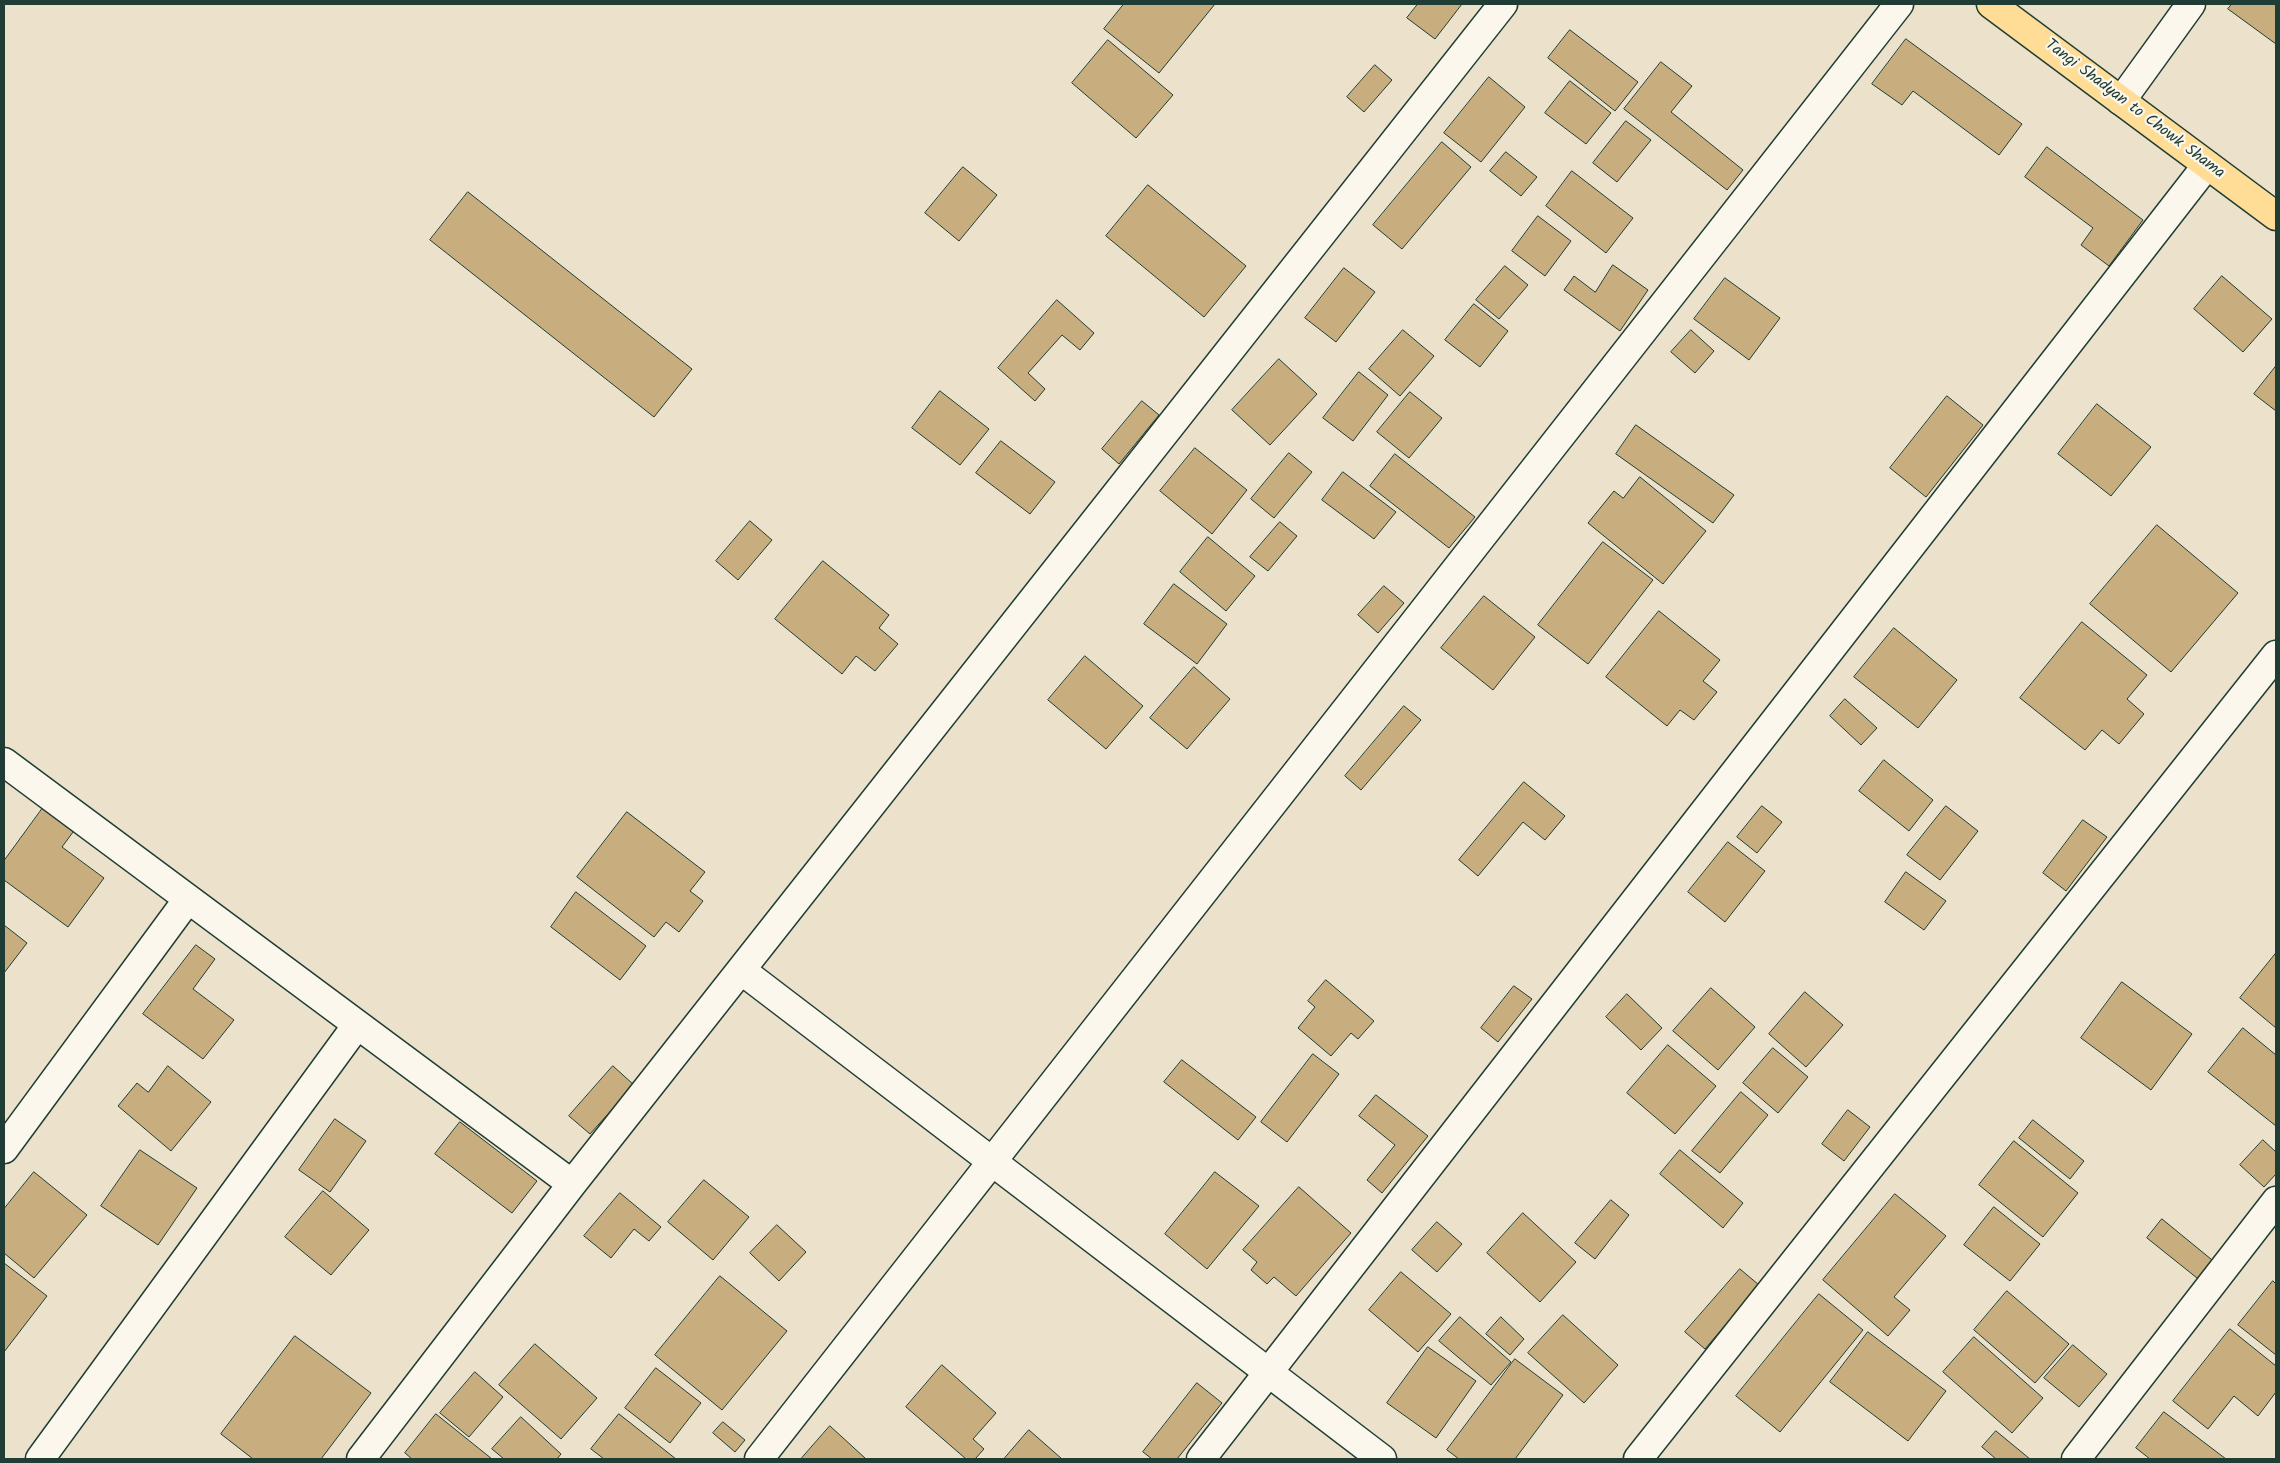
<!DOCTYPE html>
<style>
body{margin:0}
#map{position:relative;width:2280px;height:1463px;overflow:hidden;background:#ece1cb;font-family:Kalam,sans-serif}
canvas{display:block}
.frame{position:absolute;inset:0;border:5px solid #1f3d34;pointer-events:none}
</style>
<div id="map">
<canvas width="2280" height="1463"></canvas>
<div class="frame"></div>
</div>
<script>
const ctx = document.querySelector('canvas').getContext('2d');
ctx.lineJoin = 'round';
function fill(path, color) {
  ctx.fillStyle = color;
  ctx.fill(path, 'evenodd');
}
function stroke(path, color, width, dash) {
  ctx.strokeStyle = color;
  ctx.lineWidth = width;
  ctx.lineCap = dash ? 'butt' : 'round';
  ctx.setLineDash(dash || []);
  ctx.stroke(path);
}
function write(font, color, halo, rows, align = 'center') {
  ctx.font = font + ' Kalam,sans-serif';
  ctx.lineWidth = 4.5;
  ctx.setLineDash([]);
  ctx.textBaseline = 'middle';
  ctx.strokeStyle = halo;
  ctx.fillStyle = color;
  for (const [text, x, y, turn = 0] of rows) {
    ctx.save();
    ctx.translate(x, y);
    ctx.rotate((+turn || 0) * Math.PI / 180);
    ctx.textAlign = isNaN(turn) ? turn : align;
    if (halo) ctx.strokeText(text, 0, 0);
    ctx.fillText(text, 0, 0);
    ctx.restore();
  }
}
const building = new Path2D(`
 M1124,4H1215L1159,73L1104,29Z
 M1418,4H1462L1435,39L1407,18Z
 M2232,4H2276V44L2228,9Z
 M1570,30L1638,82L1615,111L1548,58Z
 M1906,39L2022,124L1999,155L1913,91L1902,105L1872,84Z
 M1108,40L1173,95L1136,138L1072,83Z
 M1661,62L1692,86L1671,112L1743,170L1727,190L1624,109Z
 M1375,65L1392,80L1364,112L1347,97Z
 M1489,77L1525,107L1481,162L1444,133Z
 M1570,81L1611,113L1586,144L1545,113Z
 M1626,121L1651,140L1617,182L1593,163Z
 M1442,142L1471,167L1402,249L1373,225Z
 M2047,147L2143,220L2109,266L2081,245L2093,228L2025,177Z
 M1506,152L1537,177L1521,196L1490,171Z
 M963,167L997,195L959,241L925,213Z
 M1572,171L1633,218L1606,253L1546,206Z
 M1148,185L1246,266L1204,317L1106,236Z
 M468,192L692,369L654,417L430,240Z
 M1538,216L1571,241L1545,276L1512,251Z
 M1613,265L1648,290L1620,331L1564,290L1574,276L1595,292Z
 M1505,266L1528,285L1499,319L1476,300Z
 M1344,268L1375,292L1336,342L1305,318Z
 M2222,276L2272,319L2243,352L2194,309Z
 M1725,278L1780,318L1749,360L1694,319Z
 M1057,300L1094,333L1080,350L1062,335L1028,373L1045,389L1035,401L998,368Z
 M1474,304L1508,331L1480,367L1445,340Z
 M1403,330L1434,356L1400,396L1369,369Z
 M1691,330L1714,351L1695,373L1671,352Z
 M1279,359L1317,394L1270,445L1232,410Z
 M2276,366V411L2254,394Z
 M1359,372L1388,395L1353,441L1323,418Z
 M940,391L989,429L960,465L912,428Z
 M1410,392L1442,418L1409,458L1377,432Z
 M1947,396L1983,425L1926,497L1890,468Z
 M1142,401L1159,415L1119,464L1102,449Z
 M2097,404L2151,447L2111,496L2058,454Z
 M1636,425L1734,495L1713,523L1616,454Z
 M1001,441L1055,482L1030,514L976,473Z
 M1195,448L1247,490L1212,534L1160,491Z
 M1289,453L1312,472L1274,518L1251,499Z
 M1395,454L1475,517L1449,548L1370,486Z
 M1343,472L1396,512L1374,539L1322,500Z
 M1640,477L1706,531L1663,584L1588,523L1614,491L1623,498Z
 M750,521L772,540L738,580L716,561Z
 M1280,522L1297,536L1268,571L1250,557Z
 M2157,525L2238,593L2171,672L2090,604Z
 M1208,537L1255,576L1226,611L1180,572Z
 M1603,542L1653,580L1588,664L1538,625Z
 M823,561L889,615L879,628L898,644L875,671L856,656L842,674L775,619Z
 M1174,584L1227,624L1197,664L1144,624Z
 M1384,586L1404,603L1378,633L1358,615Z
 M1484,596L1535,637L1493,690L1441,648Z
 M1659,611L1720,660L1703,681L1717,692L1694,720L1680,710L1667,726L1606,677Z
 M2082,622L2147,675L2127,699L2144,714L2119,744L2102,730L2085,750L2020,698Z
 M1894,628L1957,680L1918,728L1854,677Z
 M1085,656L1143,706L1106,749L1048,700Z
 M1194,667L1230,699L1187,749L1150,718Z
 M1845,699L1877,728L1861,745L1830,716Z
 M1404,706L1421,720L1361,790L1345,776Z
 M1884,760L1933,800L1909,831L1859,791Z
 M1524,782L1565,816L1545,840L1523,822L1478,876L1459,860Z
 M45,805L76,828L62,847L104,878L68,927L4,880V861Z
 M1762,806L1782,822L1757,853L1737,837Z
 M1946,806L1978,831L1940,880L1907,855Z
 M627,812L705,872L690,891L703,901L679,932L666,922L654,937L577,877Z
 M2083,820L2107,837L2066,891L2043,873Z
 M1728,842L1765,871L1725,922L1688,892Z
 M1906,872L1946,901L1924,930L1885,902Z
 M576,892L646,946L620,980L551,927Z
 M4,925L27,943L4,973Z
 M196,945L215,959L193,989L234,1020L203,1059L143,1014Z
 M2276,953V1028L2240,998Z
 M1326,980L1374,1021L1358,1039L1351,1033L1331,1056L1298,1028L1315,1007L1308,1001Z
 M2122,982L2192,1034L2151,1090L2081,1038Z
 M1514,986L1532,999L1498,1042L1481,1028Z
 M1711,988L1755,1027L1718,1070L1673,1031Z
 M1805,992L1843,1025L1806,1067L1769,1034Z
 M1627,994L1662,1028L1641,1050L1606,1017Z
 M2243,1028L2276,1055V1126L2208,1072Z
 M1668,1045L1716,1086L1675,1134L1627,1093Z
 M1773,1048L1808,1077L1778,1113L1743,1083Z
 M1313,1054L1339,1074L1287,1142L1261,1122Z
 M1182,1060L1256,1117L1238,1140L1164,1082Z
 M168,1066L211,1102L171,1151L118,1106L137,1083L148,1092Z
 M613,1066L634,1085L590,1134L569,1116Z
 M1741,1092L1768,1115L1720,1173L1692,1151Z
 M1376,1095L1428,1136L1382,1193L1367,1180L1395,1145L1359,1116Z
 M1848,1110L1870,1127L1844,1161L1822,1144Z
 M335,1119L366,1141L330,1192L299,1170Z
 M2033,1120L2084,1161L2070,1179L2019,1138Z
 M460,1122L537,1181L512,1213L435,1154Z
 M2263,1140L2276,1152V1174L2264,1187L2240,1165Z
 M2014,1141L2078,1193L2043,1237L1979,1185Z
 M140,1150L197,1188L158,1245L101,1206Z
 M1680,1150L1743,1203L1723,1228L1660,1174Z
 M34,1172L87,1215L34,1278L4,1253V1209Z
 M1215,1172L1259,1206L1207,1269L1165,1234Z
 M704,1180L749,1217L713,1260L668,1222Z
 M1299,1187L1351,1233L1296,1296L1274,1277L1267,1284L1251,1270L1257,1262L1243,1250Z
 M323,1191L369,1230L331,1275L285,1237Z
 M620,1193L661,1227L649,1241L634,1229L611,1258L584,1236Z
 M1895,1194L1946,1236L1894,1297L1910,1310L1888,1336L1823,1280Z
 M1611,1200L1629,1215L1595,1259L1575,1243Z
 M1994,1207L2040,1244L2010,1281L1964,1245Z
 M1523,1213L1576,1262L1540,1302L1487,1253Z
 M2162,1219L2217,1264L2202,1282L2147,1238Z
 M1437,1222L1462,1244L1437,1272L1412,1250Z
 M777,1225L806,1252L779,1281L750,1253Z
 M4,1263L47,1296L4,1352Z
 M1740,1269L1759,1285L1705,1349L1685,1332Z
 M1401,1272L1451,1314L1418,1352L1369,1310Z
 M720,1276L787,1331L722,1410L655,1355Z
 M2273,1281L2276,1284V1355L2238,1325Z
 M2007,1291L2069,1344L2035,1383L1974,1330Z
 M1819,1294L1863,1330L1780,1432L1736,1396Z
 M1563,1315L1618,1365L1584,1403L1528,1353Z
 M1460,1317L1511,1362L1491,1385L1439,1341Z
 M1501,1317L1524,1339L1510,1355L1486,1334Z
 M2230,1329L2276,1366V1392L2258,1416L2234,1396L2208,1429L2173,1401Z
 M1868,1332L1946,1391L1908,1441L1830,1382Z
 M295,1336L371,1393L321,1459H253L221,1434Z
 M1974,1337L2043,1398L2012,1433L1943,1372Z
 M535,1344L597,1398L561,1439L499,1385Z
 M2073,1345L2107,1374L2079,1407L2044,1378Z
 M1428,1347L1476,1381L1436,1438L1387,1403Z
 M1515,1359L1563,1395L1515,1459H1459L1447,1450Z
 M942,1365L996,1413L973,1439L984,1449L975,1459H966L906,1407Z
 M656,1368L701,1403L670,1443L625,1408Z
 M475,1372L503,1397L469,1437L440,1413Z
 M1197,1383L1222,1403L1177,1459H1152L1143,1452Z
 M2164,1412L2226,1459H2150L2136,1448Z
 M436,1414L492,1459H412L405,1453Z
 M619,1414L676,1459H604L591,1449Z
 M521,1417L561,1454L557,1459H504L492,1449Z
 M723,1422L745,1440L735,1452L713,1433Z
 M830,1426L865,1458L864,1459H801Z
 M1029,1430L1062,1459H1004Z
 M1996,1431L2030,1459H1996L1982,1447Z`);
fill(building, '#c8ae7f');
stroke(building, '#1f3d34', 1);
const minor = new Path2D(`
 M2121,101L2191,4
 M4,762L572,1184
 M741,970L1382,1459
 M4,1149L188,899
 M40,1459L357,1025
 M361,1459L572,1184L1503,4
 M759,1459L1899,4
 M1201,1459L2207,165
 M1638,1459L2276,655
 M2076,1459L2276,1201`);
const primary = new Path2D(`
 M1991,4L2276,216`);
stroke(minor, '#1f3d34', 31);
stroke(primary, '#1f3d34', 31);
stroke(minor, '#fbf7ec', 28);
stroke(primary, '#ffdd96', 28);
write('16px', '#1f3d34', '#fbf7ec', [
 ["Tangi Shadyan to Chowk Shama",2134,110,37]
]);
</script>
